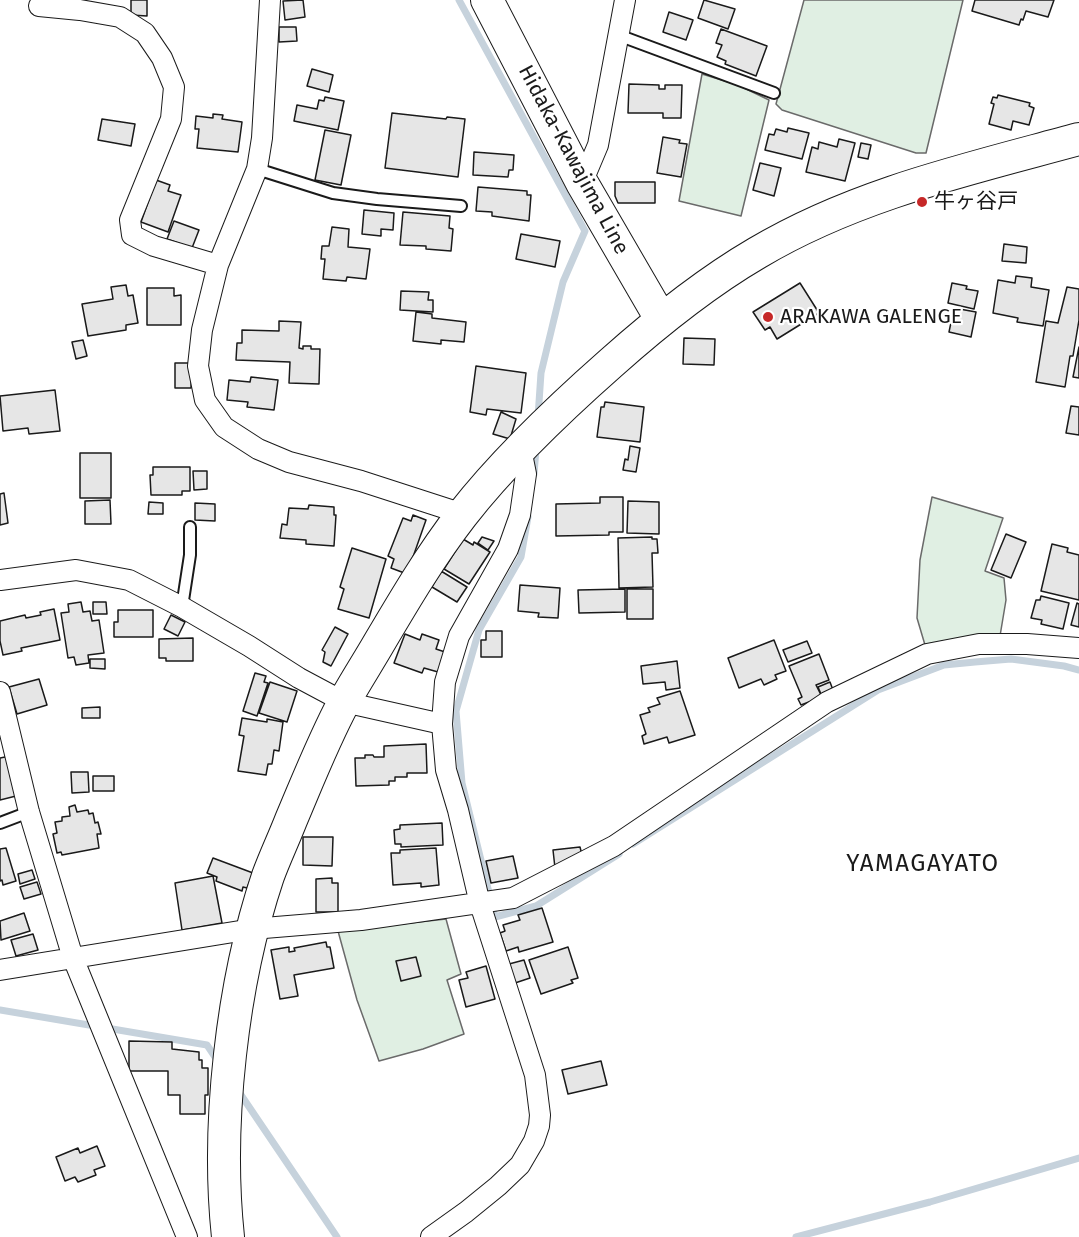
<!DOCTYPE html>
<meta charset="utf-8">
<style>
body{margin:0}
canvas{display:block;background:#fff}
</style>
<canvas width="1079" height="1237"></canvas>
<script>
const ctx = document.querySelector('canvas').getContext('2d');
ctx.lineJoin = 'round';
function fill(path, color) {
  ctx.fillStyle = color;
  ctx.fill(path, 'evenodd');
}
function stroke(path, color, width, dash) {
  ctx.strokeStyle = color;
  ctx.lineWidth = width;
  ctx.lineCap = dash ? 'butt' : 'round';
  ctx.setLineDash(dash || []);
  ctx.stroke(path);
}
function write(font, color, halo, rows, align = 'center') {
  ctx.font = font + ' "Fira Sans","Noto Sans JP",sans-serif';
  ctx.lineWidth = 4.5;
  ctx.setLineDash([]);
  ctx.textBaseline = 'middle';
  ctx.strokeStyle = halo;
  ctx.fillStyle = color;
  for (const [text, x, y, turn = 0] of rows) {
    ctx.save();
    ctx.translate(x, y);
    ctx.rotate((+turn || 0) * Math.PI / 180);
    ctx.textAlign = isNaN(turn) ? turn : align;
    if (halo) ctx.strokeText(text, 0, 0);
    ctx.fillText(text, 0, 0);
    ctx.restore();
  }
}
const green = new Path2D(`
 M804,0H963L926,153H916L782,110L776,104Z
 M702,74L738,85L769,100L741,216L679,201Z
 M932,497L1003,518L985,571L1004,578L1006,600L1000,636L925,645L917,618L920,560Z
 M446,919L461,974L447,980L464,1034L423,1049L379,1061L357,1000L338,931Z`);
fill(green, '#e0efe3');
stroke(green, '#6a6a6a', 1.5);
stroke(new Path2D(`
 M459,0L585,231L563,282L541,373L538,417
 M534,474L536,449
 M528,517L521,557L479,630L456,711L462,783L495,917L536,906L619,854
 M633,844L878,690L944,665L975,662L1011,659L1064,666L1079,670
 M0,1010L207,1045L219,1063
 M237,1089L337,1237
 M796,1237L930,1202L1079,1158`), '#c6d2dc', 7);
const building = new Path2D(`
 M131,0H147V16L131,15Z
 M303,0L305,17L285,20L283,1Z
 M704,0L735,9L728,29L698,18Z
 M975,0H1054L1048,17L1026,11L1023,20L1021,19L1019,25L972,11Z
 M669,12L693,20L686,40L663,32Z
 M279,27H296L297,41L279,42Z
 M721,29L767,46L756,76L725,64L726,61L717,57L722,45L716,43Z
 M312,69L333,75L329,92L307,86Z
 M629,84L659,85V89H665V85H682L681,118H663V113H628Z
 M998,95L1030,103L1029,106L1034,108L1029,125L1013,121L1011,130L989,124L994,104L991,103L993,97L997,98Z
 M325,97L344,101L338,130L294,121L297,105L317,109L319,100L324,101Z
 M392,113L446,119L447,117L465,119L458,177L385,168Z
 M213,114L223,115L222,119L242,122L238,152L197,148L199,129H195L196,116L213,118Z
 M102,119L135,124L131,146L98,140Z
 M788,128L809,133L802,159L765,150L769,134L774,135L776,129L787,132Z
 M325,130L351,135L341,185L315,180Z
 M663,137L680,140L679,143L687,144L681,177L657,173Z
 M839,139L855,143L845,181L806,172L812,147L818,149L819,142L837,147Z
 M861,143L871,145L868,159L858,157Z
 M474,152L514,155L513,170H509L508,177L473,175Z
 M760,163L781,168L774,196L753,190Z
 M156,180L170,185L168,191L181,195L168,232L141,222Z
 M615,182H655V203H618L615,196Z
 M478,187L527,191V195H531L529,221L492,216V212L476,211Z
 M364,210L394,213L393,230L381,229V236L362,234Z
 M403,212L450,216L449,228L453,229L451,251L426,249V246L400,245Z
 M174,221L199,230L192,248L167,239Z
 M332,227L349,229L348,247L370,249L366,279L347,277L346,281L323,279L325,259H321L322,246H329Z
 M521,234L560,241L555,267L516,259Z
 M1004,244L1027,247L1026,263L1002,261Z
 M1016,276L1032,278L1031,287L1049,290L1043,326L1017,322L1018,318L993,313L998,280L1015,283Z
 M800,283L819,313L777,339L770,327L765,330L753,312Z
 M952,283L967,286L966,289L978,291L974,309L948,303Z
 M126,285L128,296L133,295L138,323L126,325V330L88,336L82,304L113,299L111,287Z
 M1067,287L1079,289V320L1073,356H1070L1065,387L1036,382L1046,321L1058,323Z
 M147,288H174V296L181,295V325H147Z
 M401,291L429,292L428,300H433V312L400,310Z
 M954,308L976,312L971,337L949,332Z
 M416,312L432,314V318L466,322L464,342L441,340V344L413,341Z
 M279,321L301,322L299,348L303,349V346H311V349H320L319,384L289,383L290,362L236,360L237,343H242V330L279,331Z
 M684,338L715,339L714,365L683,364Z
 M83,340L87,356L76,359L72,342Z
 M1079,347V378L1073,377Z
 M175,363H192L191,388H175Z
 M476,366L526,373L521,413L487,409L486,415L470,412Z
 M251,377L278,380L274,410L247,407L248,402L227,400L229,380L250,382Z
 M55,390L60,431L29,434L28,428L3,431L0,396Z
 M605,402L644,407L640,442L597,437L601,407H604Z
 M1071,406L1079,407V435L1066,433Z
 M501,412L516,419L510,439L493,434Z
 M630,446L640,448L636,472L623,470L625,459L628,460Z
 M80,453H111V498H80Z
 M153,467H190V491H182V495H151L150,475H153Z
 M193,471H207V489L194,490Z
 M4,493L8,523L0,525V494Z
 M600,497H623V532H609V535L556,536V504L600,503Z
 M110,500L111,524H85V501Z
 M628,501L659,502V534L627,533Z
 M149,502L163,503V514H148Z
 M195,503L215,504V521L195,520Z
 M309,505L334,507V515H336L334,546L306,544V540L280,538L282,524L287,525L289,508L308,509Z
 M413,515L426,520L407,574L391,568L394,559L388,556L403,518L411,521Z
 M1006,534L1026,542L1011,578L991,570Z
 M482,537L494,541L488,550L478,543Z
 M652,537V539H657L658,553H652L653,587L619,588L618,538Z
 M463,539L473,545L474,542L490,552L469,584L444,569Z
 M1052,544L1068,548L1067,552L1079,555V600L1041,591Z
 M352,548L386,559L369,618L338,609L344,589L340,587Z
 M441,571L467,587L457,602L432,587Z
 M520,585L560,588L558,618L538,617L539,613L518,611Z
 M625,589V612L579,613L578,590Z
 M627,589H653V619H627Z
 M1041,596L1069,603L1063,629L1041,624L1042,620L1031,618L1036,600H1040Z
 M81,602L83,612L90,611L92,621L99,620L104,653L88,655L89,663L76,665L74,657L68,658L61,613L69,612L68,604Z
 M93,602H106L107,614H93Z
 M1077,603L1079,604V627L1071,625Z
 M54,609L60,640L21,648L22,651L3,655L0,641V621L25,615L26,618L41,615L40,612Z
 M118,610H153V637H114V622H118Z
 M171,615L185,622L178,636L164,629Z
 M335,627L348,634L331,666L323,662L325,652L322,650Z
 M486,631H502V657H481V640H486Z
 M405,634L420,640L422,634L439,640L436,649L445,652L438,672L424,668L422,673L394,663Z
 M193,638V661H166V658H159V639Z
 M774,640L786,671L775,675L777,679L764,685L761,679L739,688L728,658Z
 M807,641L812,653L788,662L783,650Z
 M819,654L829,680L816,685L822,697L801,705L798,699L802,697L789,666Z
 M90,659H105V669L90,668Z
 M677,661L680,688L666,690L665,682L643,684L641,666Z
 M255,673L266,676L264,682L268,683L257,716L243,711Z
 M39,679L47,705L17,714L9,687Z
 M270,682L297,691L287,722L259,713Z
 M830,682L833,690L821,694L818,687Z
 M680,691L695,735L669,743L667,737L644,744L642,736L646,734L640,715L650,712L648,708L660,704L657,698Z
 M100,707V718H82V708Z
 M242,718L267,722V719L283,722L279,751L274,750L272,764H268L266,775L238,771L244,736L239,735Z
 M426,744L427,773H407V777H395V781H389V785L356,786L355,758H365V755H373L374,757H384V746Z
 M10,756L20,795L0,800V758Z
 M71,772H88L89,792L72,793Z
 M93,776H114V791H93Z
 M75,805L77,812L88,810L89,814L93,813L95,823L98,822L101,834H97L99,848L62,855L61,852L57,853L53,834L57,833L55,822L62,821V817L70,816L69,807Z
 M442,823L443,845L401,847V844H395L394,830L400,829V825Z
 M303,837H333L332,866L303,865Z
 M580,847L582,855L555,868L553,850Z
 M6,848L16,881L3,885L2,880L0,881V849Z
 M436,848L439,885L421,887V883L393,885L391,853H400V850Z
 M513,856L518,878L491,883L486,861Z
 M213,858L253,873L247,888L243,887L242,891L216,881L217,877L207,873Z
 M32,870L35,879L20,884L18,874Z
 M213,876L222,923L182,930L175,883Z
 M332,878V883H338V912H316V879Z
 M37,882L41,894L24,899L20,887Z
 M542,908L553,942L519,952L518,947L506,951L500,933L505,931L503,925L520,920L518,915Z
 M24,913L30,931L1,940L0,921Z
 M33,934L38,950L16,956L11,940Z
 M326,942L327,947H330L334,968L294,975L298,996L280,999L271,950L289,947V952L295,951L294,948Z
 M568,947L578,978L571,980L573,983L541,994L529,960Z
 M416,957L421,976L401,981L396,961Z
 M524,960L530,978L515,983L509,964Z
 M486,966L495,999L466,1007L459,980L468,978L466,972Z
 M129,1041L172,1042V1049L199,1052V1060H202V1068H208V1095H205V1114H180V1095H168V1071H129Z
 M601,1061L607,1085L568,1094L562,1070Z
 M97,1146L105,1166L94,1170L96,1175L78,1182L75,1177L65,1181L56,1157L78,1148L80,1153Z`);
fill(building, '#e6e6e6');
stroke(building, '#1a1a1a', 1.5);
const service = new Path2D(`
 M618,35L774,93
 M257,169L333,193L377,199L461,206
 M182,607L190,555V527
 M0,823L29,812`);
const minor = new Path2D(`
 M270,0L262,138L257,169L218,265L202,330L198,366L205,400L224,427L258,449L289,462L361,481L463,514
 M39,6L80,10L120,17L145,33L162,58L174,87L171,119L130,220L132,235L154,246L218,265
 M582,183L598,145L625,0
 M0,580L76,570L129,580L182,607L249,646L299,678L344,702L442,724
 M0,692L29,812L73,958L187,1237
 M0,970L252,929L361,920L513,898L614,846L827,702L927,654L979,644H1027L1079,648
 M431,1237L466,1212L498,1186L520,1165L534,1141L539,1126L540,1115L535,1075L480,904L458,810L446,770L442,724L445,682L459,636L508,549L520,515L526,474L521,449`);
const primary = new Path2D(`
 M487,0L582,183L661,319
 M228,1237C216,1125 232,983 268,876C275,857 284,838 291,820C308,780 324,739 344,702C355,682 368,662 379,643C405,599 431,555 462,515C504,461 560,408 611,363C657,322 704,284 757,253C856,194 969,169 1079,139`);
stroke(service, '#1a1a1a', 14);
stroke(minor, '#1a1a1a', 22);
stroke(primary, '#1a1a1a', 34);
stroke(service, '#fff', 10);
stroke(minor, '#fff', 20);
stroke(primary, '#fff', 32);
for (const [x, y, r, color] of [
 [922,202,6,"#c62828"],
 [768,317,6,"#c62828"]
]) {
  const dot = new Path2D();
  dot.arc(x, y, r, 0, 2 * Math.PI);
  ctx.fillStyle = color;
  ctx.fill(dot);
  stroke(dot, '#fff', 2);
}
write('21px', '#1a1a1a', '#fff', [
 ["Hidaka-Kawajima Line",573,160,62]
]);
write('21px', '#1a1a1a', '#fff', [
 ["牛ヶ谷戸",934,202],
 ["ARAKAWA GALENGE",780,317]
], 'left');
ctx.letterSpacing = '1.5px';
write('24px', '#1a1a1a', '#fff', [
 ["YAMAGAYATO",923,864]
]);
ctx.letterSpacing = '0px';
</script>
